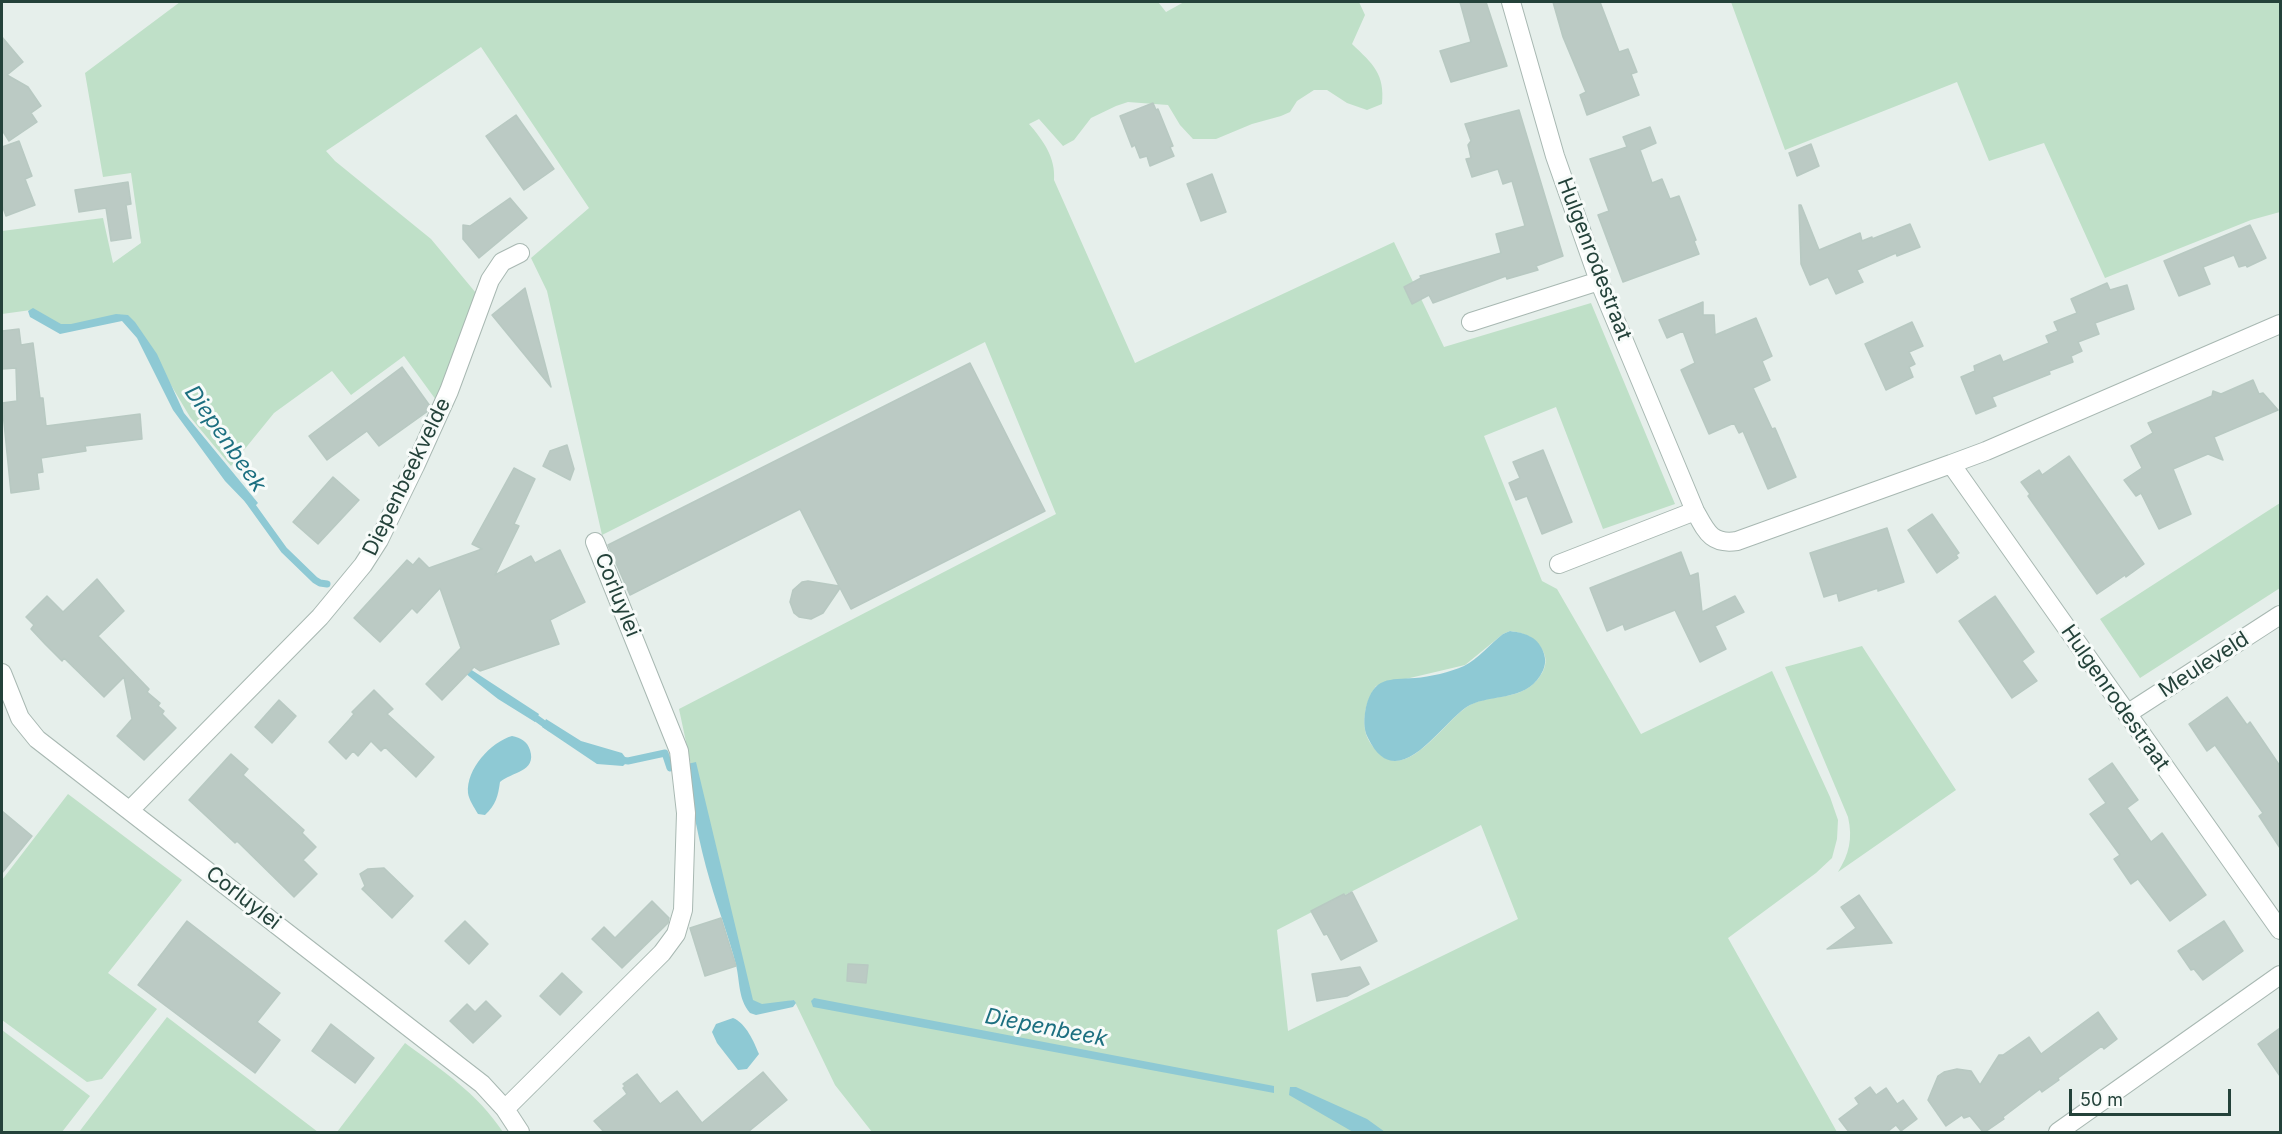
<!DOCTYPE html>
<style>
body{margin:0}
#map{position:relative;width:2282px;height:1134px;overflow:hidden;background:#e6efeb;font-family:Inter,sans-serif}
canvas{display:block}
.frame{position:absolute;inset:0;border:3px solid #24423a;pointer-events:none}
.scale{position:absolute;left:2069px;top:1089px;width:162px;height:27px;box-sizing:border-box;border:3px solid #24423a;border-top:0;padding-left:8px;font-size:18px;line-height:21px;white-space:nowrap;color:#24423a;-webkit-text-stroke:4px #f7fbf9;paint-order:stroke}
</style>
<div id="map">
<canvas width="2282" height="1134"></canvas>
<div class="frame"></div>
<div class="scale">50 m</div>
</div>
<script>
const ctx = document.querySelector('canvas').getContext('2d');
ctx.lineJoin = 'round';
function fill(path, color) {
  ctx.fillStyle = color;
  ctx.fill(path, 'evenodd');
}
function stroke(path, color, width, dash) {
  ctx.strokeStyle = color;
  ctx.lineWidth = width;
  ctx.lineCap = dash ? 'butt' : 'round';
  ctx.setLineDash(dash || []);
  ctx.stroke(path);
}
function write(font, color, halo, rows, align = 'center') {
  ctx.font = font + ' Inter,sans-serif';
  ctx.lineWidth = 6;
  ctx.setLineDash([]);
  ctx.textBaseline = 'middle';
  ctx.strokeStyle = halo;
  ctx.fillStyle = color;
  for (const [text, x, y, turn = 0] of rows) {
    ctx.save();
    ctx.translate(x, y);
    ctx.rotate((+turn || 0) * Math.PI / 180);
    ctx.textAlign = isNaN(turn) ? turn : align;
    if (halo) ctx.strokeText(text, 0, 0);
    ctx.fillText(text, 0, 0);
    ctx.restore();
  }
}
fill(new Path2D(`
 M180,2H1158L1166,12L1184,2H1359L1365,15L1352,44C1373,64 1385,74 1382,104L1367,110L1347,103L1327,90H1314L1297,101L1290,112L1281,116L1252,124L1216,139H1193L1180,125L1168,105L1128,102L1116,106L1091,118L1074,140L1063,146L1039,119L1029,124C1043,140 1056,158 1054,180L1135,363L1394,242L1444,347L1591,303L1675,504L1603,529L1556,407L1484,436L1542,581L1557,589L1641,734L1772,671L1830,797L1838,820L1837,839L1832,858L1816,873L1728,938L1837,1132H872L835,1085L794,1000L750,1009L692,770L679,709L1056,514L985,342L602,535L547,291L531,258L589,208L481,47L326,151L335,161L431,239L476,293L445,387L436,400L404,356L351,395L332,371L274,413L231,466L190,417L146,343L126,317L59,332L31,310L2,314V231L103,218L113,263L141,243L131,173L103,177L85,73ZM1510,631C1524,633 1536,637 1543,651C1547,659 1546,666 1542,673C1524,703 1495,692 1470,705C1447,717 1408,783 1379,753C1373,747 1368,741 1366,734C1362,719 1366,699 1376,686L1465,665L1503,634ZM1481,825L1518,919L1288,1031L1277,930Z
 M1731,2H2280V212L2251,220L2105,278L2044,143L1989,161L1957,82L1785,150Z
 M2280,503V588L2140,678L2100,619Z
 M1862,646L1956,790L1838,872C1849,854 1853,839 1848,817L1785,667Z
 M68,794L182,880L108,973L157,1009L102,1079L87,1082L2,1020V880Z
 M167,1017L318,1132H79Z
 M2,1030L90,1096L62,1132H2Z
 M405,1043C443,1071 477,1093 503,1132H337Z`), '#bfe0c8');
fill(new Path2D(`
 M33,308L61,324H71L116,314L128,315L135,322L157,354L184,413L258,503L252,509L225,481L173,410L137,338L122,321L60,334L30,317L28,311Z
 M1510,631C1524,633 1537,636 1543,651C1547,661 1545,668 1540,676C1524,701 1493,694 1470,705C1443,719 1398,800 1368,738C1363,729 1364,717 1366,707C1374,676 1389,680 1415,678C1430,677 1450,672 1464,666C1478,659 1490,644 1503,634Z
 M464,665L539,714L535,722L498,699L461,670Z
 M546,719L581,741L622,753L628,761L623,766L597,764L542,727Z
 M512,736C521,738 527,741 530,750C537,772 511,772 500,782C498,796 496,805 485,815L478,814C474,807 469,800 468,793C466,769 491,742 512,736Z
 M696,762L753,1000L762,1004L794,1000L796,1003L793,1007L756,1015L750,1013C738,999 740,981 736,965C729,937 718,909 710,881C699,843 691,803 687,764Z
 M814,998L1274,1086V1093L813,1007L811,1001Z
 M733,1018C746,1023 754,1042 759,1054L747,1069L738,1070L717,1043L712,1032L716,1024Z
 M1290,1087H1296L1367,1119L1385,1132H1353L1289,1095Z`), '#8ec9d4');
stroke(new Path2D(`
 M248,500L284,550L315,580L320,583L327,584
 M529,713L550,728
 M621,760L628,761L665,753L670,768`), '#8ec9d4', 7);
const building = new Path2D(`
 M1460,2H1486L1507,66L1451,82L1440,51L1471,42Z
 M1553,2H1600L1619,52L1628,49L1637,72L1631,74L1639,95L1587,115L1580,95L1586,92L1563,37Z
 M2,37L23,62L7,75L28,87L41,106L31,113L37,122L9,141L2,130Z
 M1153,103L1156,110L1158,109L1173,146L1170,147L1174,156L1150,166L1147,156L1140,158L1135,145L1132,147L1120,116Z
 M1519,110L1563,256L1536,266L1538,270L1507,279L1506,276L1433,303L1429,295L1412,304L1404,287L1421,278L1420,276L1501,253L1496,234L1525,226L1512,181L1503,184L1498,169L1472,177L1466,159L1471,158L1468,145L1471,141L1465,124Z
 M516,115L554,169L524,190L486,136Z
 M1650,127L1656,143L1640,150L1652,183L1662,179L1670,199L1679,196L1696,240L1694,241L1699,254L1623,282L1598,215L1609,211L1590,159L1627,147L1623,137Z
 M19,141L32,176L25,179L35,205L6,216L2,205V147Z
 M1811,144L1819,166L1797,176L1789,153Z
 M1212,174L1226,212L1201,221L1187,184Z
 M128,182L131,204L126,205L131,238L111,241L106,208L79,212L75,190Z
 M510,198L527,218L479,258L463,239V225L470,226Z
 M1799,205H1801L1819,250L1860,233L1862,241L1872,237V239L1910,224L1920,247L1897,256L1896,253L1857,270L1863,282L1836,294L1828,277L1810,285L1801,264Z
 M2250,225L2266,258L2247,267L2246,265L2239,267L2234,255L2203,267L2210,284L2179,296L2164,261Z
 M2107,283L2110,290L2127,285L2134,309L2095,323L2099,334L2078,342L2082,351L2071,356L2073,362L2049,371L2050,374L1992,397L1996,406L1976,414L1961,377L1975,371L1974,366L2000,355L2003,362L2049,343L2046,336L2058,331L2054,322L2077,313L2071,299Z
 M525,288L551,387L492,315Z
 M1703,302V315H1714L1715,335L1756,318L1772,356L1762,361L1770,380L1753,388L1772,429L1775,428L1796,477L1768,489L1743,431L1739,433L1734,423L1709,434L1681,370L1695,363L1683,331L1667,338L1659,320Z
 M1912,322L1923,346L1909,352L1915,364L1909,367L1913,377L1886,390L1865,344Z
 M19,329L21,345L33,343L40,398H43L46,426L140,414L142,439L85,446L86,451L41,458L43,472L37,473L39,489L11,493L2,403L17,401L16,368L2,369V331Z
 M970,363L1045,511L851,609L840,588L823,613L811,619L799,617L794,613L790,602L793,590L802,582L808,581L839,586L800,509L630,595L608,545Z
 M402,367L430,406L428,411L379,446L367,431L327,460L309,436Z
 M2253,380L2259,394L2263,393L2278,410L2214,437L2223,460L2208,454L2173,469L2191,514L2159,529L2141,493L2136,496L2124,480L2142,468L2131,446L2153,433L2148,423L2212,396L2213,391L2221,394Z
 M567,445L574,469L570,480L543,466L550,451Z
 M1543,450L1572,522L1542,534L1527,496L1516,500L1509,483L1520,478L1513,462Z
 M2069,456L2144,564L2126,577L2125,575L2097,594L2028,496L2030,494L2021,482L2039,470L2042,475Z
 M514,468L535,479L514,524L519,526L495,575L531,556L535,563L560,550L585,602L550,620L559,644L480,671L474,667L442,700L426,684L461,648L440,588L417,613L412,608L380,642L354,618L407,560L413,565L419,558L429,568L482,549L472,544Z
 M333,477L359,500L318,544L293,522Z
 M1932,514L1959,553L1956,555L1958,558L1937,573L1908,530Z
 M1887,528L1904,582L1878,591V588L1839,601L1837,593L1824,597L1810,553Z
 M1681,552L1690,576L1698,573L1702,612L1735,596L1744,612L1715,626L1726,649L1700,662L1675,610L1625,630L1623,624L1607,631L1590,588Z
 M97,579L124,611L98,636L149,689L147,692L160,703L158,706L164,711L162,714L176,728L144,760L117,736L132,719L124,677L104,697L64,658L62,661L45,644L31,629L34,625L26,617L47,596L63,612Z
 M1995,596L2034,652L2022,661L2037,681L2012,698L1959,621Z
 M374,690L393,709L387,714L434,757L416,777L385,747L381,751L371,741L358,756L353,751L346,759L329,742L349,720L354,714L352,712Z
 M2227,697L2247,725L2250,722L2280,766V848L2259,816L2263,813L2215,745L2207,751L2189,724Z
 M279,700L296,716L272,743L255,727Z
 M231,754L248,769L243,775L304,830L302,833L316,847L303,860L317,874L294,897L237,841L235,843L189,800Z
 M2112,763L2138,800L2127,808L2151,842L2162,833L2206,895L2170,921L2138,879L2131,884L2114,859L2120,855L2090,814L2106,803L2089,779Z
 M2,811L32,836L2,873Z
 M384,868L413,896L392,918L362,889L365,886L360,874L368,869Z
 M1352,892L1377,941L1341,960L1327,934L1324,935L1311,911L1344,894L1345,896Z
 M1859,895L1892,943L1827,949L1856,928L1841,907Z
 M652,901L669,918L668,923L622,968L592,939L604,927L615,938Z
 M721,918L736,966L705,976L690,928Z
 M187,921L280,993L257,1022L280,1040L255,1073L138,985Z
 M465,921L488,944L469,964L445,941Z
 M2224,921L2243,951L2203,980L2194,969L2191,970L2178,951Z
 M848,964L868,965L866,983L847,981Z
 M1360,967L1369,984L1347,996L1317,1001L1312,974Z
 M562,973L582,992L560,1015L540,996Z
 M486,1001L501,1016L473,1043L450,1021L467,1004L475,1012Z
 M2098,1012L2117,1039L2104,1049L2102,1046L2058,1078L2059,1080L2042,1092L2040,1089L2003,1117L2004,1119L1985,1132H1983L1970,1116L1964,1118L1962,1115L1946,1126L1928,1100L1938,1076L1944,1072L1957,1069L1971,1071L1980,1085L1999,1055H2003L2029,1037L2041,1054Z
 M331,1024L374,1058L355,1083L312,1051Z
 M2280,1028V1076L2258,1044Z
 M763,1072L787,1100L748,1132H604L594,1121L627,1094L623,1088L625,1086L623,1084L637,1074L660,1104L677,1091L702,1123Z
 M1870,1087L1876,1095L1886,1088L1897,1104L1903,1100L1917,1119L1901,1131L1896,1125L1887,1132H1849L1839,1119L1859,1104L1855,1098Z`);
fill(building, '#bbcac4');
stroke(building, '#b8c9c2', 1.5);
const minor = new Path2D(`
 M1511,2L1555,156L1599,281L1695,511C1706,531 1711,545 1737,541L1951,464L2280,930
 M1471,322L1599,281
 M1951,464L1986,451L2280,324
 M1559,564L1695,511
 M2,673L20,718L37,739L482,1084L505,1109L520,1132
 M2127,714L2280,615
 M130,810L320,617L363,565L379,540L415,466L449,391L490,280L502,262L520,253
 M505,1109L662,953L676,934L683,910L686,813L679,751L595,542
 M2058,1132L2280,975`);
stroke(minor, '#a8b8b2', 20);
stroke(minor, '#fff', 18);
write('21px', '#24423a', '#f7fbf9', [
 ["Hulgenrodestraat",1594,259,69],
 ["Diepenbeekvelde",407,477,-64],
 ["Corluylei",617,595,68],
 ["Meuleveld",2204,665,-33],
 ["Hulgenrodestraat",2115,698,55],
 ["Corluylei",243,898,38]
]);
write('italic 22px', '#1c6f80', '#f7fbf9', [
 ["Diepenbeek",225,439,55],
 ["Diepenbeek",1046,1028,11]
]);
</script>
